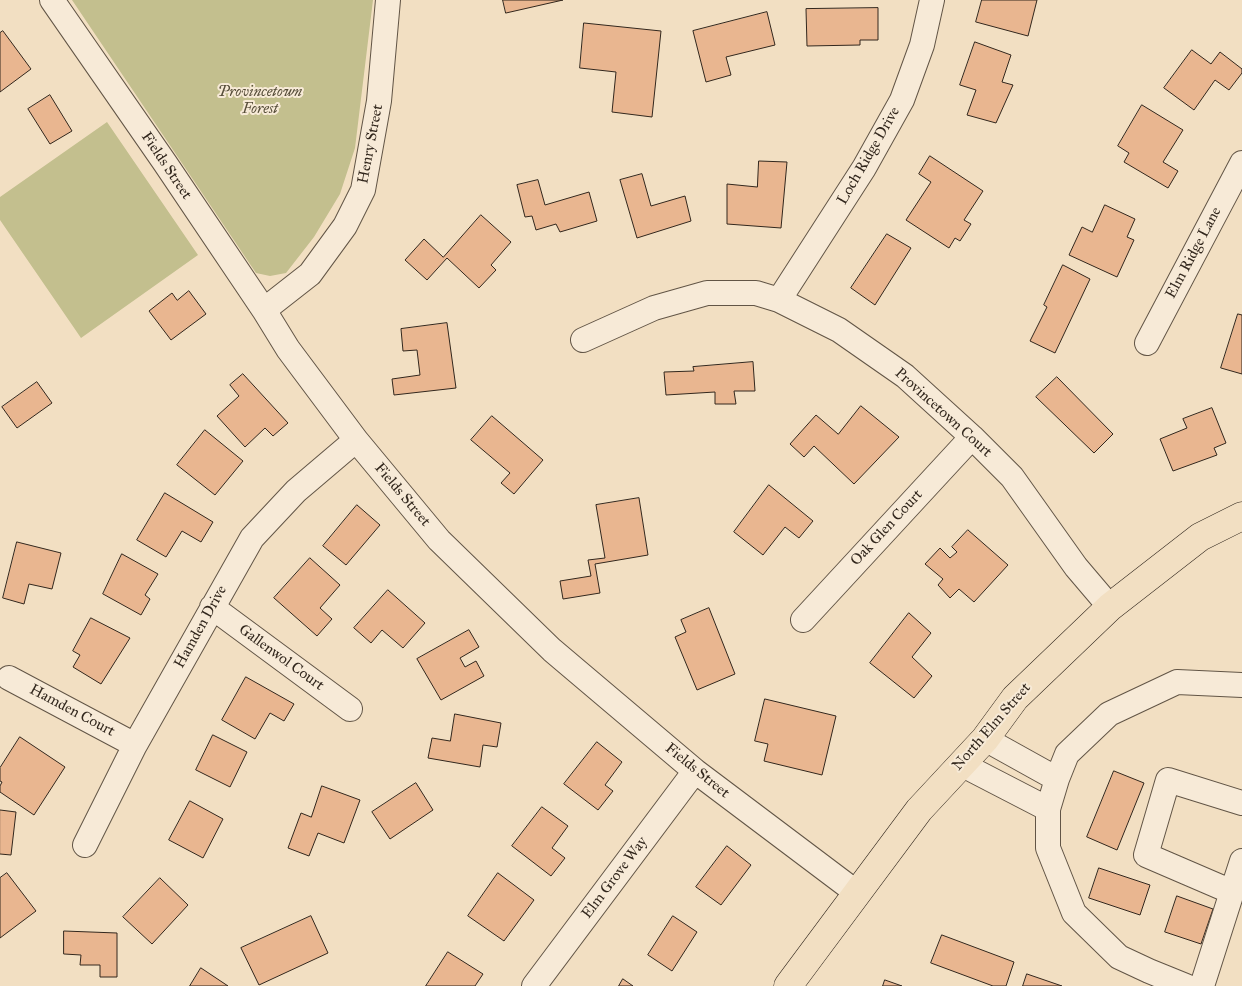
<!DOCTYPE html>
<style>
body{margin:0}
canvas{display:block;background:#f2dfc2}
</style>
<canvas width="1242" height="986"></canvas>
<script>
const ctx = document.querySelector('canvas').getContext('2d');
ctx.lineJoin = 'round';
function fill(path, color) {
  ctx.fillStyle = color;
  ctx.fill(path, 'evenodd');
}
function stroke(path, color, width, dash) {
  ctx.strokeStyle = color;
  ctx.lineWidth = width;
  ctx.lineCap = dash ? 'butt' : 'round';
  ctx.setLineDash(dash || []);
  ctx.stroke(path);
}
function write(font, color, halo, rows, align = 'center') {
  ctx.font = font + ' "IM FELL Great Primer",serif';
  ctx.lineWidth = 4;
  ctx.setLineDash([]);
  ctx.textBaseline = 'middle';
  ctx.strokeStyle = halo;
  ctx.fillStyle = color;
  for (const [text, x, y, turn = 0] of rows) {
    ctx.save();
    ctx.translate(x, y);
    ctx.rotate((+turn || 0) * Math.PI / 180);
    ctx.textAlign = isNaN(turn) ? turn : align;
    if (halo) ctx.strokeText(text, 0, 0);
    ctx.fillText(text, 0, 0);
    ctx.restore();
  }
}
fill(new Path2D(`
 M72,0H373L355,148L340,194L314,237L286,273L270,276L256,273Z
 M107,122L198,255L81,338L0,220V197Z`), '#c3bf8e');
const building = new Path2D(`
 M503,0H563L506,13Z
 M982,0H1037L1028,36L976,22Z
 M878,8V40H860V45L807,46L806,9Z
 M767,12L775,45L726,57L731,75L706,82L693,31Z
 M584,23L661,31L652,117L612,112L616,72L580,68Z
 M3,31L31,69L0,92V33Z
 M975,42L1011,55L1002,82L1013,85L996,123L967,115L976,90L960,85Z
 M1192,50L1211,64L1220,52L1242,69V73L1229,90L1215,80L1194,110L1164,88Z
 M50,95L72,131L50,144L28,109Z
 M1142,105L1183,130L1163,162L1178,171L1168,188L1124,162L1129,153L1118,146Z
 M930,156L983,191L964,220L971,224L960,241L955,238L949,248L906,220L931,182L919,174Z
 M759,161L787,162L781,228L727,224V184L757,187Z
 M642,174L651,206L685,196L691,221L637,238L620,180Z
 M538,180L545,205L589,192L597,221L560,232L556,224L536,230L532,216L525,217L517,185Z
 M1105,205L1135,219L1127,237L1134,240L1117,277L1069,255L1082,227L1092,232Z
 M481,215L511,242L491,265L496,270L479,288L447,258L427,280L405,260L424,239L443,257Z
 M887,234L911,248L875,305L851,288Z
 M1063,265L1090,279L1055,353L1030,341L1047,307L1044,305Z
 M189,291L206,314L171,340L149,311L172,293L177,300Z
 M1238,314L1242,315V374L1221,368Z
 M447,323L456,388L394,395L392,379L420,375L417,350L403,351L401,329Z
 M753,362L755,391H734L736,404H715V392L666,395L664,372L694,371L693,367Z
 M243,374L288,423L273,436L265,428L245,447L217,416L239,396L230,385Z
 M1057,377L1113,434L1094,453L1036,397Z
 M37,382L52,403L17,428L2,407Z
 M861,406L899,437L854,484L814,446L804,457L790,444L816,415L838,434Z
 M1212,408L1226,443L1214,448L1217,455L1173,471L1160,439L1187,428L1183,419Z
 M492,416L543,460L514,494L501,483L510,473L471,440Z
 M205,430L243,461L215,495L177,465Z
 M769,485L813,521L799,538L785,527L763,555L734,532Z
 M165,493L213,522L201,542L182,531L166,557L137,540Z
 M639,498L648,555L595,564L600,593L563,599L560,581L591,576L588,560L605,558L596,505Z
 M357,505L380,525L346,565L323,546Z
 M968,530L1008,565L974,602L959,589L950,598L938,585L943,579L925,564L940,548L950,558L957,552L952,547Z
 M17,542L61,553L52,589L29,584L24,604L3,598Z
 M122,554L158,574L145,595L150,599L141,615L103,594Z
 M310,558L340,585L320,608L332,619L317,636L274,598Z
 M388,590L425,623L403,648L382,630L371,643L354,628Z
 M709,608L735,674L697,690L675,637L686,632L681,620Z
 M909,613L931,633L912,657L932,676L914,698L870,663Z
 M91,618L130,638L101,684L73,667L80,655L73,651Z
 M469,630L479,647L460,658L465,667L476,661L484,676L441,700L417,659Z
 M246,677L294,704L284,721L270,713L255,739L222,720Z
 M765,699L836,716L822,775L764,761L768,744L755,741Z
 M455,714L501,723L497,747L483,745L480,767L428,758L432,738L450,741Z
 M213,735L247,752L230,787L196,770Z
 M20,737L65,767L34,815L0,792V786L2,782L0,781V768Z
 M597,742L622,762L605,785L613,791L598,810L564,784Z
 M1114,771L1144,783L1117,850L1087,837Z
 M416,783L433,810L390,839L372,812Z
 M322,786L360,800L344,843L318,833L309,856L288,848L301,813L311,817Z
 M190,801L223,819L203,858L169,840Z
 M542,807L568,826L552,848L565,858L551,876L512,846Z
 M0,810L16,812L11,855L0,854Z
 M727,846L751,865L721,905L696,887Z
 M1099,868L1150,885L1140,915L1089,898Z
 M7,873L36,911L0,938V878Z
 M498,873L534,900L504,941L468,916Z
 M160,878L188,905L152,944L123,917Z
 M1177,896L1213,909L1201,944L1165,932Z
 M311,916L328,953L259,985L241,948Z
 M673,916L697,932L672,971L648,955Z
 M64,931L117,933V977H100V965H80L81,955L64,954Z
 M942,935L1014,962L1006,986H993L931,963Z
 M448,952L483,974L475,986H426Z
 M201,968L228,986H190Z
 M1027,974L1062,986H1023Z
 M623,979L633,986H619Z
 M885,980L902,986H883Z`);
fill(building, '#e9b690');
stroke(building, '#32271d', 1);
const minor = new Path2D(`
 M52,0L165,163L264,310L288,349L356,440L439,540L552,650L695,771L857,893
 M779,300L864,168L902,100L922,45L932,0
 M264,310L310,274L345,226L363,190L379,101L388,0
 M583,340L654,308L707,293H756L779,300L839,330L905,376L972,437L1012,477L1076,567L1110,607
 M1147,343L1242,163
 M212,607L350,709
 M803,620L972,437
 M9,678L135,745
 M985,739L1057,779
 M961,764L1048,809
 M1242,803L1168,780L1146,855L1232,892L1242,861
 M85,845L135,745L252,538L296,491L356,440
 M534,986L695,771
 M1186,986L1149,971L1119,957L1074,913L1048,848V809L1057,779L1067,754L1109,714L1177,682L1242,685
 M1202,986L1232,892`);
const major = new Path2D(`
 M788,986L919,810L985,739L1015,698L1110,607L1200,537L1242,516`);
stroke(minor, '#625546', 26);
stroke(major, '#32271d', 29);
stroke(minor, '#f7ead7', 24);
stroke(major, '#f2dfc2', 28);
write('italic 15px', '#564d39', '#f7ead7', [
 ["Provincetown",260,92],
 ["Forest",260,109]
]);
write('15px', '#32271d', '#f7ead7', [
 ["Henry Street",371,144,-79],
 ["Loch Ridge Drive",869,156,-60],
 ["Fields Street",166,166,56],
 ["Elm Ridge Lane",1194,253,-62],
 ["Provincetown Court",943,413,42],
 ["Fields Street",402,495,50],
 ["Oak Glen Court",887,528,-47],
 ["Hamden Drive",201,627,-61],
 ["Gallenwol Court",281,658,36],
 ["Hamden Court",72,711,28],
 ["North Elm Street",992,727,-49],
 ["Fields Street",697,771,39],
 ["Elm Grove Way",615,878,-53]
]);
</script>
